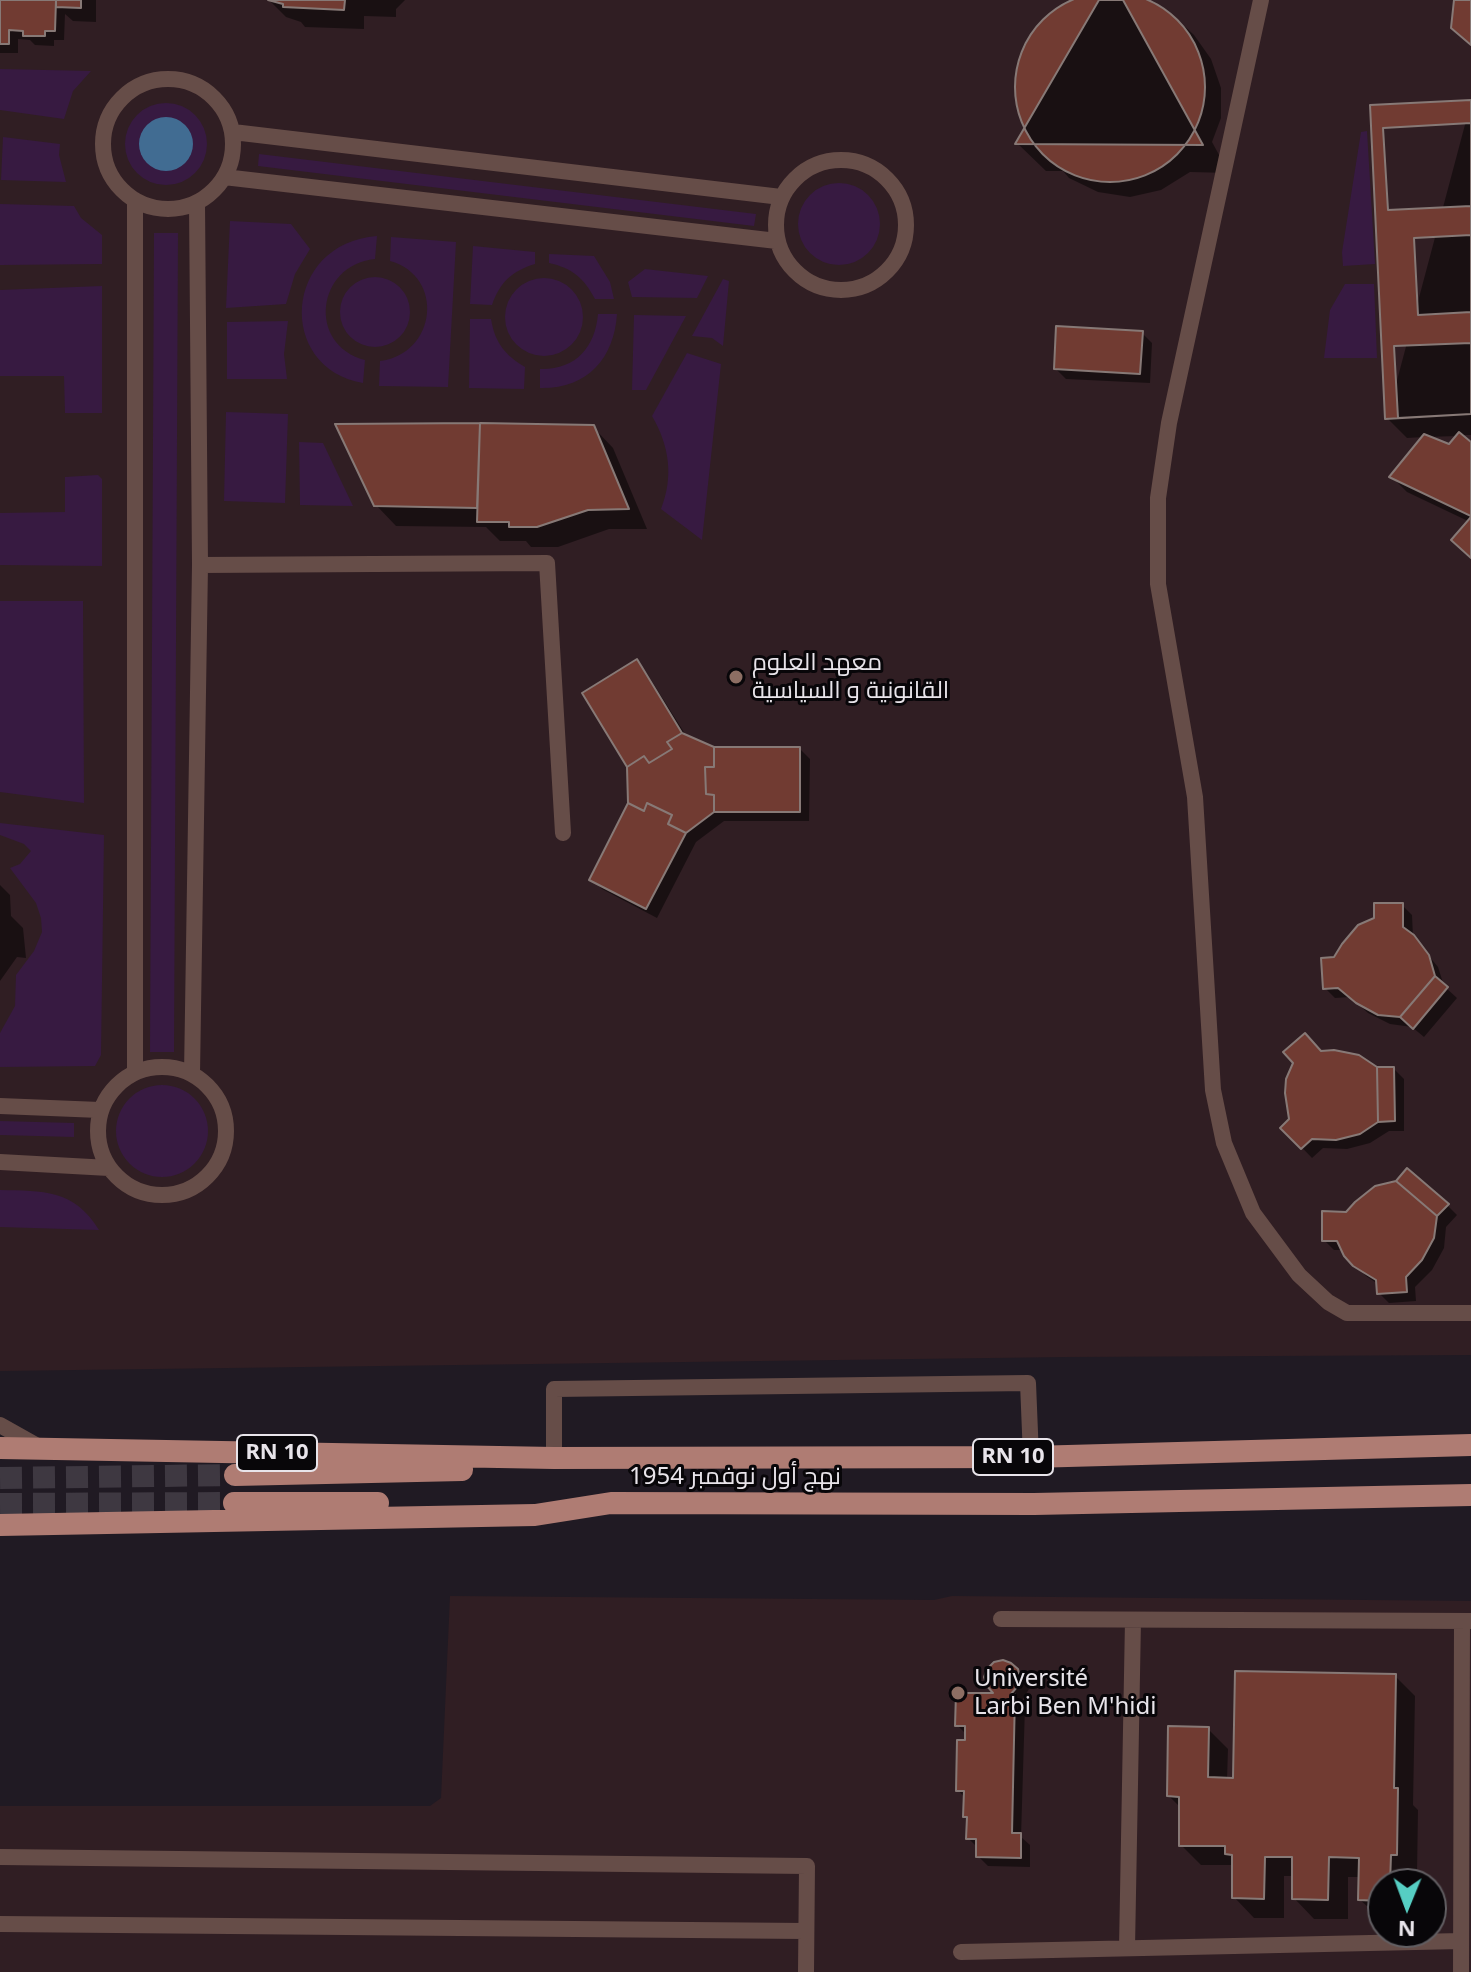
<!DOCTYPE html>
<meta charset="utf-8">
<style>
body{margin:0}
#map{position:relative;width:1471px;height:1972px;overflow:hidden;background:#201a23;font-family:"Noto Sans",sans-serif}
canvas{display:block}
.north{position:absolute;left:1367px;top:1868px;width:80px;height:80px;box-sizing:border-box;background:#080609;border:2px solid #625f63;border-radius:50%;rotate:181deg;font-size:22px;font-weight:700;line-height:32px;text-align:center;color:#e8e4ea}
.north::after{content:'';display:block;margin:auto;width:28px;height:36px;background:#56cec3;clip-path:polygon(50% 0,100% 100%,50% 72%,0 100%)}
</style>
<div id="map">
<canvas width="1471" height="1972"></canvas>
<div class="north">N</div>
</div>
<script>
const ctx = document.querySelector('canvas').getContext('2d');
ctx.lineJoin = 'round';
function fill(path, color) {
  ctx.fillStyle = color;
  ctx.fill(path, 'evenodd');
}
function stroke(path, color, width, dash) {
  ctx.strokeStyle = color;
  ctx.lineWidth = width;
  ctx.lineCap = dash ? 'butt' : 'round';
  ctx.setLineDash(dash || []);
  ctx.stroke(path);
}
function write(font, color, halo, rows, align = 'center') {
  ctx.font = font + ' "Noto Sans",Cairo,sans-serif';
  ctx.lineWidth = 6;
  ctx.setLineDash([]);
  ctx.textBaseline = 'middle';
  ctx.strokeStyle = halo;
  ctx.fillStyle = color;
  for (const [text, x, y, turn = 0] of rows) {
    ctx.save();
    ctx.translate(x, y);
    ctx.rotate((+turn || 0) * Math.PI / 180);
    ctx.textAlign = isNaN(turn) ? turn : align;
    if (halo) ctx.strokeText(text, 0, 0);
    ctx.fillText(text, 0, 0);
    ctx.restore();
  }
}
fill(new Path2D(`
 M0,0H1471V1355L1066,1357L0,1371Z
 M450,1596L934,1600L952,1596L1471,1601V1972H0V1806H430L441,1798ZM1383,1884H1431V1932H1383Z`), '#301e23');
fill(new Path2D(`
 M0,69L91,71L73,91L64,119L0,110Z
 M125 144a41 41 0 1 1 82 0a41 41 0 1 1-82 0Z
 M1367,131L1375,264L1343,266L1342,252L1361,132Z
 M3,137L60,144L59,155L66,182L1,180Z
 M259,154L756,214L754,226L258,166Z
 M798 224a41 41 0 1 1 82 0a41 41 0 1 1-82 0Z
 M0,204L74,206L81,218L102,235V264L0,265Z
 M230,221L291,224L310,249L295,274L286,304L226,308Z
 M154,233H178L174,1052H150Z
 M377,236L375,259C316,265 307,345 365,360L363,383C276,368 283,243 377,236Z
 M391,237L456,242L448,387L379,386L380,361C437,354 445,276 390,261Z
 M473,246L535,252V264C512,271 500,282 492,305L470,304Z
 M549,254L594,256L610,282L614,299H595C584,278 572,268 549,263Z
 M645,269L708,276L697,298L632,297L628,282Z
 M340 312a35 35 0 1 1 70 0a35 35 0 1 1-70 0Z
 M505 317a39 39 0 1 1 78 0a39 39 0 1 1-78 0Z
 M723,279L729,281L723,346L712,338L692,336Z
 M1345,284H1374L1377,358H1324L1330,310Z
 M102,286V413H65L64,376H0V290Z
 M598,314H617C614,359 587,389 540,388V369C575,370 595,348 598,314Z
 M634,315L686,316L646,390H632Z
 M470,319H491C495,343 505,355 525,367L524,389L469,388Z
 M288,321L284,354L287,379H227V322Z
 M687,353L721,364L702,540L661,509C674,476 669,445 652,416Z
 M226,412L288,414L285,503L224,501Z
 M299,442L323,443L353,506L300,505Z
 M98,475L102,479V566L0,565V513L65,512V477Z
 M0,601H83L84,803L0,792Z
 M0,823L104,835L101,1055L95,1066L0,1067V1033L15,1006L16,975L34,951L42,932L41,918L36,903L10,868L20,864L31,851L24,844L0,835Z
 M116 1131a46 46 0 1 1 92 0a46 46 0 1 1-92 0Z
 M0,1121L74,1123V1137L0,1135Z
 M0,1190C43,1191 74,1189 99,1230L0,1227Z`), '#371a41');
fill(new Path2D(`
 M139 144a27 27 0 1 1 54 0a27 27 0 1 1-54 0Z`), '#416c92');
fill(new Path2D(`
 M0,0H96V22L73,21L65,14L64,40H54V46L35,45L30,40L18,39V53H0Z
 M269,0H405L396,9V17L364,16V29L305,27L301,22L286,17Z
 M1071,0L1153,1L1177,19L1194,35L1211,59L1221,88V118L1212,142L1229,173L1190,172L1161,190L1130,197L1098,192L1069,178L1063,171H1046L1017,143L1026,128L1017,108L1015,76L1024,44L1041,20Z
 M1471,102V435H1460L1471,444V558L1470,522L1407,492L1392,477L1424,437L1407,438L1387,418ZM1458,436L1450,446L1426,437Z
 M1142,333L1152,343L1150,383L1066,379L1056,369Z
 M338,426L593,427L613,448L647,529H609L558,547H531L526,541H500L486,527L396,526L376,505Z
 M636,662L646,672L687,737L714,749H800L810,759L809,821H724L696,842L657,918L602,889L592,879L630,803Z
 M0,885L10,895L11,916L23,928L26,958L17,957L0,981Z
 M1402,905L1412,915L1413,937L1438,967L1444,986L1457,998L1424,1037L1412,1027L1390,1024L1368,1013L1350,997L1335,998L1325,988L1335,959Z
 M1322,1053L1377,1069H1394L1404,1079V1131H1389L1370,1143L1347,1149L1323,1148L1312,1158L1283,1128L1291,1120Z
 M1447,1205L1457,1215L1446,1227L1444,1248L1432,1270L1415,1287L1416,1301L1389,1303L1379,1293L1378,1284L1366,1276L1343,1250H1334L1324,1240Z
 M1010,1665L1027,1682L1029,1689L1021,1702L1025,1706L1021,1837L1030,1845V1867L988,1866L978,1856V1848L968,1838L965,1798L958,1790L967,1735L957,1725L998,1695Z
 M1395,1676L1415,1696L1413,1805L1418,1810L1417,1874H1410V1884H1383V1920L1360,1900V1877H1348V1919H1314L1294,1898V1876H1284V1918H1254L1234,1897V1865H1201L1181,1845V1808L1169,1796L1208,1729L1228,1749L1227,1780H1235Z`), '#0007');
const building = new Path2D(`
 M1015 87a95 95 0 1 1 190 0a95 95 0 1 1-190 0Z
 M0,0H56L55,31H45V36H23V31L9,30V44H0Z
 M56,0H81V8L56,7Z
 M268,0H345L344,10L283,7V4Z
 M1099,0H1123L1203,145L1015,144Z
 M1454,0H1471V45L1451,28Z
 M1471,100V414L1385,419L1370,105Z
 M1471,123V206L1388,210L1383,128Z
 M1471,235V312L1418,315L1414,238Z
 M1056,326L1143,331L1140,374L1054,369Z
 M1471,343V414L1398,418L1394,346Z
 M480,423L594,425L629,509L588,510L537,527H509V522H477Z
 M480,423L477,508L374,506L335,424Z
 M1459,432L1471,442V516L1389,477L1424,434L1449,444Z
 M1471,517V558L1451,540Z
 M637,659L682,733L667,742L672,749L649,763L644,756L627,767L582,693Z
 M682,733L714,747V767H705L706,794L714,795V812L686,833L668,824L672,815L647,803L644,811L628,803L627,767L644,756L649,763L672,749L667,742Z
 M714,747H800V812H714V795L706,794L705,767H714Z
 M628,803L644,811L647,803L672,815L668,824L686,833L646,909L589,880Z
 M1374,903H1403V927L1414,935L1429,955L1435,976L1400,1017L1378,1015L1356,1003L1338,988L1323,989L1321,958L1334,957L1342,944L1358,925L1374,918Z
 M1435,976L1448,987L1413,1029L1400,1017Z
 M1305,1033L1321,1051L1334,1050L1359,1055L1377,1067L1378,1122L1360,1134L1336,1140L1312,1139L1301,1149L1280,1128L1289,1119L1285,1093L1286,1079L1293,1063L1283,1052Z
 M1377,1067H1394L1395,1121L1378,1122Z
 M1407,1168L1449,1204L1437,1216L1396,1181Z
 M1396,1181L1437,1216L1434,1238L1422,1260L1406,1277L1407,1292L1377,1294L1376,1280L1353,1266L1344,1256L1337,1241H1322V1211L1346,1212L1355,1202L1375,1186Z
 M1003,1660L1011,1663L1018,1669L1020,1678L1017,1687L1011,1694H1015L1012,1833H1021V1858L976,1857V1839H966L967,1817H963L964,1791H956L957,1740H965V1726H955L956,1693H993L987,1686L984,1677L987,1669L994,1662Z
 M1235,1671L1396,1674L1394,1788H1398L1397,1855H1391L1390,1884H1383V1901L1358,1900L1359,1858L1329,1857L1328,1900L1292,1899V1857H1265L1264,1899L1232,1898V1855L1225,1854V1846H1179V1797L1167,1796L1168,1726L1209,1727L1208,1777L1233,1778Z`);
fill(building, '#713b32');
stroke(building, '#877976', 2);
stroke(new Path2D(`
 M0,1478L235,1475
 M0,1504L234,1503`), '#3e3841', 22, [22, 11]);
stroke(new Path2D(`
 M1261,0L1169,423L1158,498V584L1195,797L1213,1090L1224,1143L1253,1213L1299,1275L1328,1302L1347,1313H1471
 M103 144a65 65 0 1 1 130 0a65 65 0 1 1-130 0Z
 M233,132L781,197
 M776 225a65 65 0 1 1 130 0a65 65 0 1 1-130 0Z
 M224,177L777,241
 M200,565L547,563L563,833
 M98 1131a64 64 0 1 1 128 0a64 64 0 1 1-128 0Z
 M135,1072V200
 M192,1074L200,565L197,203
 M0,1106L100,1110
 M0,1162L109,1168
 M0,1425L41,1448
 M554,1458V1389L1028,1383L1031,1457
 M1001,1619L1471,1621
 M0,1857L807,1866L806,1972
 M0,1924L805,1931
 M1127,1948L1133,1620
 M961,1952L1461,1941
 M1461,1972L1462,1621`), '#664d48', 16);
stroke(new Path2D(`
 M0,1448L554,1458L1031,1457L1471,1445
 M235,1475L462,1470
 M234,1503H378
 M0,1525L535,1515L611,1503L1034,1504L1471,1495`), '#af7c73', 22);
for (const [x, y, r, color] of [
 [736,677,8,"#8d6e63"],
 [958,1693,8,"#8d6e63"]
]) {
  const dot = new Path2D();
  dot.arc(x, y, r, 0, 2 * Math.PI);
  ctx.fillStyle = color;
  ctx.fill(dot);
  stroke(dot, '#080609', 3);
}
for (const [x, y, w] of [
 [277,1453,80],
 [1013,1457,80]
]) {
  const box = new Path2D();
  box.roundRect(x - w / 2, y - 18, w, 36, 6);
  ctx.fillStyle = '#080609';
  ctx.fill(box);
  stroke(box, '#e8e4ea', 2);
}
write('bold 22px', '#e8e4ea', null, [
 ["RN 10",277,1453],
 ["RN 10",1013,1457]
]);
write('24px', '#e8e4ea', '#080609', [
 ["معهد العلوم",752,663],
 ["القانونية و السياسية",752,691],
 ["Université",974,1679],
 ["Larbi Ben M'hidi",974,1707]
], 'left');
write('24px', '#e8e4ea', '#080609', [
 ["نهج أول نوفمبر 1954",735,1477]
]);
</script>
